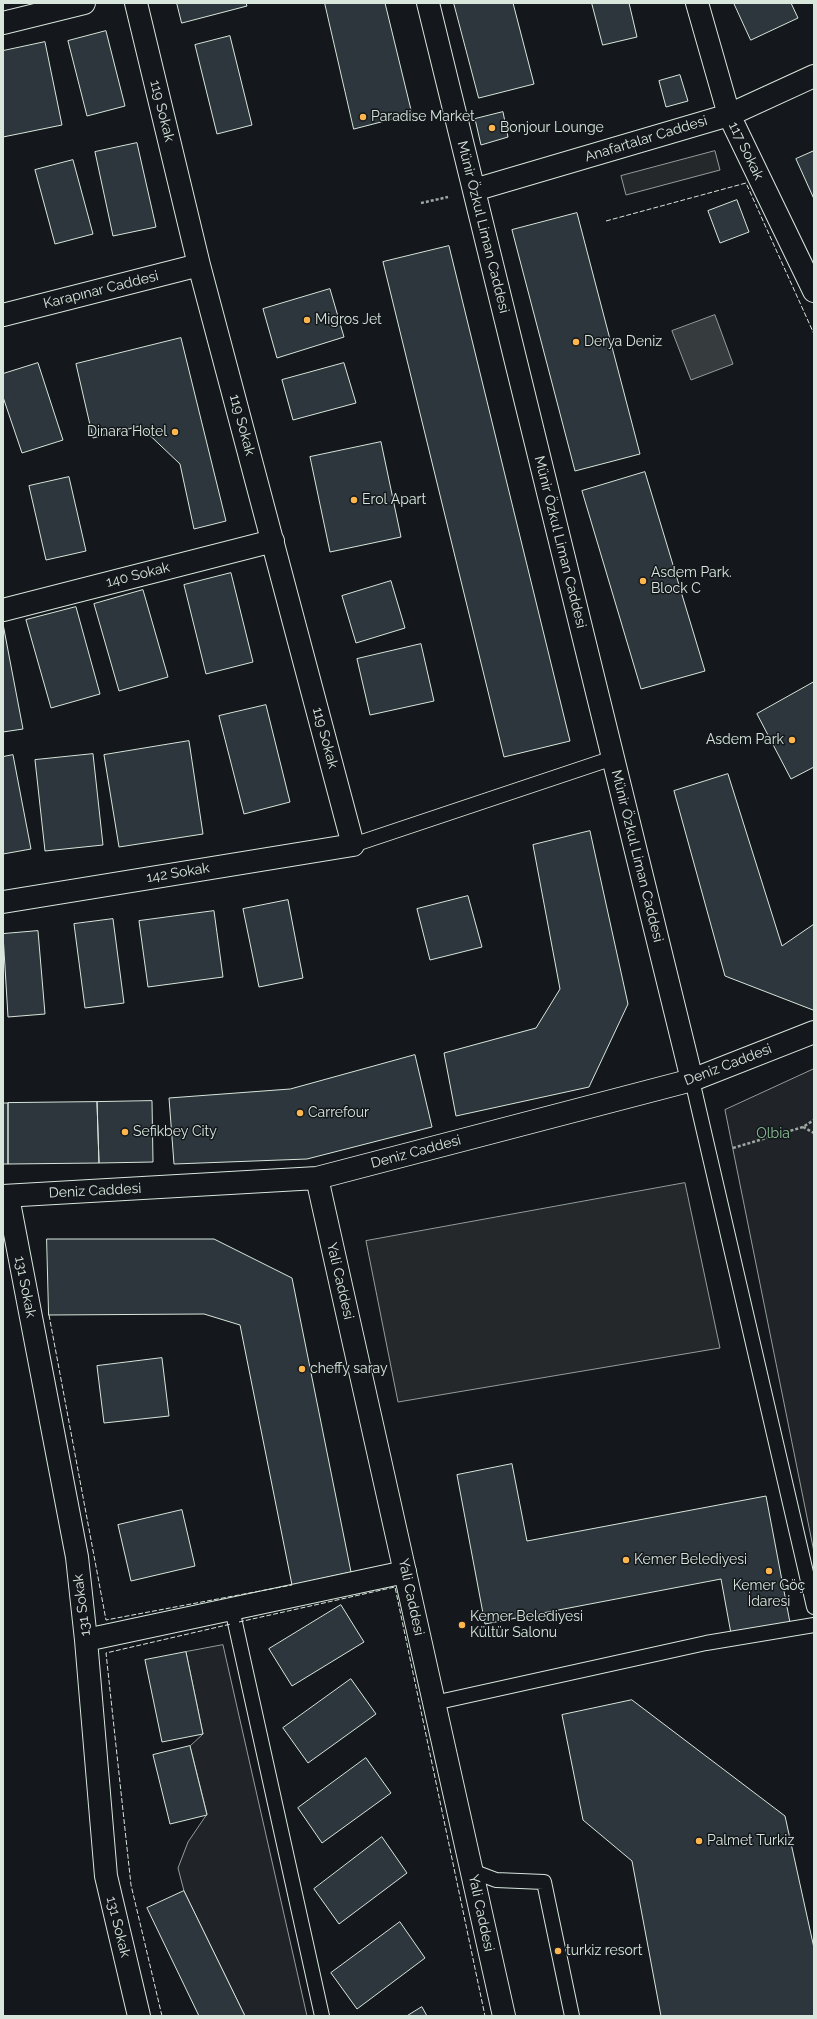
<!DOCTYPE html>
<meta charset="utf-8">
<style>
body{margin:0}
#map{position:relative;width:817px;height:2019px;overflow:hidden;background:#14181c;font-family:Raleway,sans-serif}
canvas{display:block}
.frame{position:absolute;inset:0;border:4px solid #d8e6dc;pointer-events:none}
</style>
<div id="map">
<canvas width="817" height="2019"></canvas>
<div class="frame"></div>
</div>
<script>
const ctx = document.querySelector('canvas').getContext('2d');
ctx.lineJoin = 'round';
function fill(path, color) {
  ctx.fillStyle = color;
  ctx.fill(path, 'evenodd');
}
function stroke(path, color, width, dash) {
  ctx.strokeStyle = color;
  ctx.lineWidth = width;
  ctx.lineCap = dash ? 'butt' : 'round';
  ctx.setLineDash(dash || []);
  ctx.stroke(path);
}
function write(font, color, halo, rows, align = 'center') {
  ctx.font = font + ' Raleway,sans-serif';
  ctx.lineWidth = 3;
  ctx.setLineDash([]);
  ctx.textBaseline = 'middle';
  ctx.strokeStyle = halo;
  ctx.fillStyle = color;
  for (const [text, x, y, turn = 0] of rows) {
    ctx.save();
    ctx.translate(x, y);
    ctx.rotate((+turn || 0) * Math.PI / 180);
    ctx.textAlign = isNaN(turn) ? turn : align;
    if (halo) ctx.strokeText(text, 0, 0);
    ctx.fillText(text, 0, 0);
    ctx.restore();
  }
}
const green = new Path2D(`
 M814,1069V1552L725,1110Z
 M223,1645L307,2016H245L184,1891L178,1868L188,1842L207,1814L190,1746L203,1734L186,1652Z`);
fill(green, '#202428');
stroke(green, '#939e99', 1);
const parking = new Path2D(`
 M715,151L720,170L626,195L621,176Z
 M685,1183L720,1348L398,1402L366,1241Z`);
fill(parking, '#24282b');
stroke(parking, '#939e99', 1);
const water = new Path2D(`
 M715,315L733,364L691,380L672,331Z`);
fill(water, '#363b3e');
stroke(water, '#939e99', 1);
const building = new Path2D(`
 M177,3H246L247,6L182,23Z
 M325,3H385L412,114L354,129Z
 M454,3H513L534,84L479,98Z
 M592,3H629L637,37L603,45Z
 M734,3H791L798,18L751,40Z
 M106,31L125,106L87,116L68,41Z
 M230,36L252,125L217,134L195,45Z
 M45,42L62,125L3,137V51Z
 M680,75L688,101L666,107L659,81Z
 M503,112L508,137L481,145L475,119Z
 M137,143L156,227L113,236L95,152Z
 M814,151V199L796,159Z
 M73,160L93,234L55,244L35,170Z
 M737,200L749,232L720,243L708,211Z
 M577,213L640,454L575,471L512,230Z
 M449,246L570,741L504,757L383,262Z
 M330,289L344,337L277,358L263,309Z
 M181,338L226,521L194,529L180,464L140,426L93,438L76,364Z
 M38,363L63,440L22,453L3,397V374Z
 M344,363L356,403L293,420L282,380Z
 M381,442L401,537L330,552L310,457Z
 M645,472L705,671L641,689L582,491Z
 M69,477L86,551L46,560L29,486Z
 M231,573L253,662L206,674L184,585Z
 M391,581L405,628L356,643L342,596Z
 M143,590L168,677L119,691L94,604Z
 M76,607L100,694L51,708L26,620Z
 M3,624L23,729L3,732Z
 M421,644L434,701L370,715L357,659Z
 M814,682V767L791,779L757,714Z
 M266,705L290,802L244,814L219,716Z
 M189,741L203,834L119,847L104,755Z
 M93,754L103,845L45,851L35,760Z
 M13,755L31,849L3,854V757Z
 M728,774L782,946L814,924V1009L813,1010L725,976L674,791Z
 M590,831L628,1004L589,1087L456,1116L444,1053L536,1028L560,989L533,845Z
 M468,896L482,947L430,960L417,909Z
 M288,900L303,978L259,987L243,909Z
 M214,911L223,977L148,987L139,921Z
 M113,919L124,1003L85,1008L74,924Z
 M38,931L45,1014L8,1017L3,934Z
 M415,1055L432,1127L307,1159L174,1164L169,1098L290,1089Z
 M152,1101L153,1162L99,1163L97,1102Z
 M97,1102L99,1163L8,1164V1103Z
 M3,1103H8V1164H3Z
 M47,1239H214L292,1278L351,1572L292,1585L240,1325L204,1314L49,1315Z
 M162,1358L169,1416L104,1423L97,1366Z
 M512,1464L527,1541L766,1496L791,1628L732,1639L721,1579L485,1624L457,1475Z
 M182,1510L195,1566L131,1581L118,1525Z
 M341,1605L364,1642L292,1686L269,1649Z
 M186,1652L203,1734L162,1742L145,1660Z
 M351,1679L376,1714L308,1763L283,1728Z
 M632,1700L785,1816L814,1948V2016H661L632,1861L583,1820L562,1715Z
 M190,1746L207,1815L170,1824L153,1755Z
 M366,1758L391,1793L322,1843L298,1808Z
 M382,1837L407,1873L339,1924L314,1889Z
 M184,1891L245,2016H199L147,1908Z
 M400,1922L425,1958L357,2009L331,1973Z
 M422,2007L427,2016H407Z`);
fill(building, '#2c363c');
stroke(building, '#d8e6dc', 1);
const lane = new Path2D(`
 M353,845L613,758
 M692,1080L814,1607
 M232,1609L322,2016
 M434,1703L706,1643L814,1625
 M472,1871L496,1880L544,1882L572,2016`);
const street = new Path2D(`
 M428,3L692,1080
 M697,3L729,115L814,291
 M3,23L84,3
 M474,190L729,115L814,76
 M3,315L199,265
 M3,610L273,541
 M3,902L353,845L199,265L136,3
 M8,1197L77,1557L86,1640L106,1876L139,2016
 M86,1640L405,1572`);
const secondary = new Path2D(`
 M317,1178L504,2016
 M3,1196L317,1178L692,1080L814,1032`);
stroke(lane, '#d8e6dc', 16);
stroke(street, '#d8e6dc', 24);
stroke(secondary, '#d8e6dc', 24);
stroke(new Path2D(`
 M421,203L448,197
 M803,1127L814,1133
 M733,1148L803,1127L814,1120`), '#9da8a2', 2.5, [3, 2]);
stroke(lane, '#14181c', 14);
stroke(street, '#14181c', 22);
stroke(secondary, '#14181c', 22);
stroke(new Path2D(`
 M606,221L746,183L814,334
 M49,1315L106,1620L292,1585
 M239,1622L395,1587L485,2016
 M162,2016L131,1885L106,1653L231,1624`), '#d8e6dc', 1, [5, 2]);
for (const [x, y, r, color] of [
 [363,117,4,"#ffb74d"],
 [492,128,4,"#ffb74d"],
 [307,320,4,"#ffb74d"],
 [576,342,4,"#ffb74d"],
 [175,432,4,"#ffb74d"],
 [354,500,4,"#ffb74d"],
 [643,581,4,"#ffb74d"],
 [792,740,4,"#ffb74d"],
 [300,1113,4,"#ffb74d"],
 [125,1132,4,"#ffb74d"],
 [302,1369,4,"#ffb74d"],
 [626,1560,4,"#ffb74d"],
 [769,1571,4,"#ffb74d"],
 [462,1625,4,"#ffb74d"],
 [699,1841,4,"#ffb74d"],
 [558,1951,4,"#ffb74d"]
]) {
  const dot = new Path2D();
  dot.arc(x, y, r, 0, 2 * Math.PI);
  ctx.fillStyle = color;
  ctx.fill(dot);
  stroke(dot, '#14181c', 1.5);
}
write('14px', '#d8e6dc', '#14181c', [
 ["119 Sokak",162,111,76],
 ["Anafartalar Caddesi",646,139,-17],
 ["117 Sokak",746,151,64],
 ["Münir Özkul Liman Caddesi",483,227,76],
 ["Karapınar Caddesi",101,290,-14],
 ["119 Sokak",242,425,75],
 ["Münir Özkul Liman Caddesi",560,542,76],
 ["140 Sokak",138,575,-14],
 ["119 Sokak",325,738,75],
 ["Münir Özkul Liman Caddesi",637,856,76],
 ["142 Sokak",178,873,-9],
 ["Deniz Caddesi",728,1065,-21],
 ["Deniz Caddesi",416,1152,-15],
 ["Deniz Caddesi",95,1191,-3],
 ["Yali Caddesi",340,1281,77],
 ["131 Sokak",25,1287,79],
 ["Yali Caddesi",411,1597,78],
 ["131 Sokak",82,1605,-97],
 ["Yali Caddesi",481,1913,78],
 ["131 Sokak",118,1927,76]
]);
write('14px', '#d8e6dc', '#14181c', [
 ["Paradise Market",371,117],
 ["Bonjour Lounge",500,128],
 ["Migros Jet",315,320],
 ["Derya Deniz",584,342],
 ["Dinara Hotel",167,432,"right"],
 ["Erol Apart",362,500],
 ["Asdem Park.",651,573],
 ["Block C",651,589],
 ["Asdem Park",784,740,"right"],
 ["Carrefour",308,1113],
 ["Sefikbey City",133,1132],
 ["cheffy saray",310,1369],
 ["Kemer Belediyesi",634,1560],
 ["Kemer Göç",769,1586,"center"],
 ["İdaresi",769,1602,"center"],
 ["Kemer Belediyesi",470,1617],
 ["Kültür Salonu",470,1633],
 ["Palmet Turkiz",707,1841],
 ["turkiz resort",566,1951]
], 'left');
write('14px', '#8ac095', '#14181c', [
 ["Olbia",773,1134]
]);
</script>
